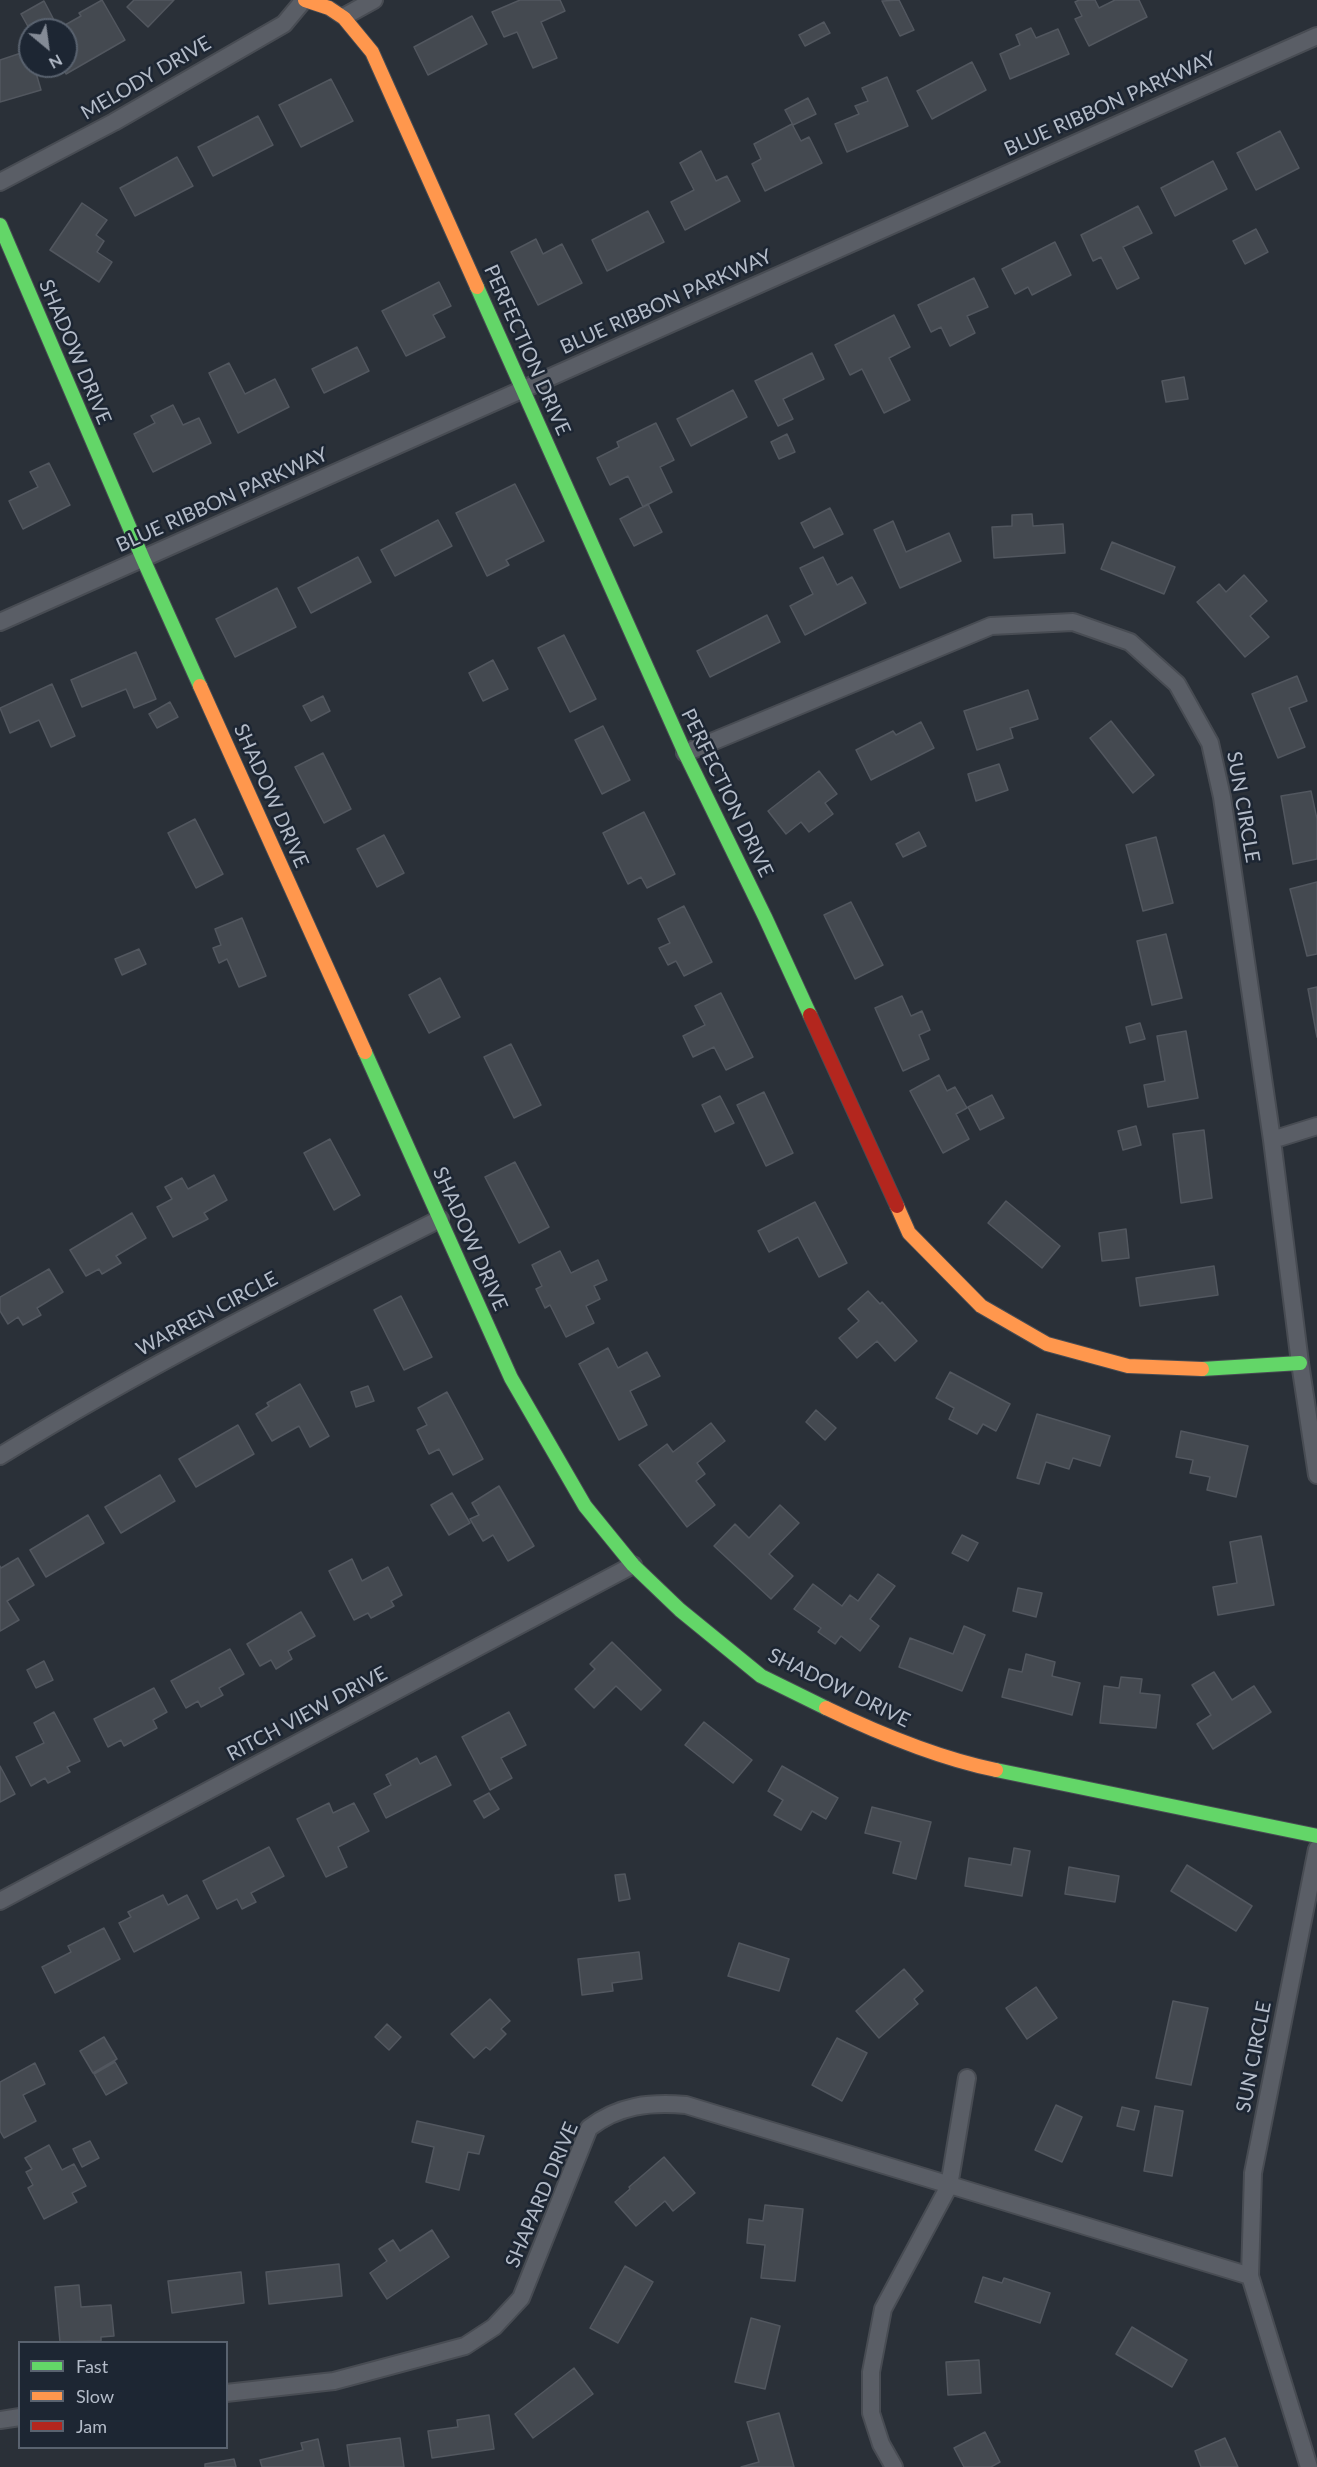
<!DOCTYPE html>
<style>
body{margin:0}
#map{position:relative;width:1317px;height:2467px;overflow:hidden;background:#2a3038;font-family:Lato,sans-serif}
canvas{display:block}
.legend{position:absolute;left:18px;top:2341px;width:210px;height:108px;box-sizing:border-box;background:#1d2633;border:2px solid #59626f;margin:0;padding:8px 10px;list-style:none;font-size:18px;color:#b4bcc9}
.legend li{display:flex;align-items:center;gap:12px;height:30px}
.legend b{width:30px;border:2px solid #59626f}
.north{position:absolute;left:18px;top:18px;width:60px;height:60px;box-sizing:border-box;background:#1d2633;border:2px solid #59626f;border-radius:50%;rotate:151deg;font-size:16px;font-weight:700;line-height:24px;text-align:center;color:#b4bcc9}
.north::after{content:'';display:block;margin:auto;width:21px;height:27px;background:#848b96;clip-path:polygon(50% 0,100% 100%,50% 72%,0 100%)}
</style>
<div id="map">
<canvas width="1317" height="2467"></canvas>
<ul class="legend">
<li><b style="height:8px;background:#63d668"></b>Fast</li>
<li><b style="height:8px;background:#ff974d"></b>Slow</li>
<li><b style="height:8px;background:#b3261e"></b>Jam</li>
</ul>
<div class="north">N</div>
</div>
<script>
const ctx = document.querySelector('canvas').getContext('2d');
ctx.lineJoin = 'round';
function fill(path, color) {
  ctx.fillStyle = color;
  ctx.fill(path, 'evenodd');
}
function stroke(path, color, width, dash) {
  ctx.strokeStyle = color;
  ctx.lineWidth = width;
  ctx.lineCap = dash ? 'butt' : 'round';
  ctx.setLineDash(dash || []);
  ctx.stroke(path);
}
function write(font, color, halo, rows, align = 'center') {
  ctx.font = font + ' Lato,sans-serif';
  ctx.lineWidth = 5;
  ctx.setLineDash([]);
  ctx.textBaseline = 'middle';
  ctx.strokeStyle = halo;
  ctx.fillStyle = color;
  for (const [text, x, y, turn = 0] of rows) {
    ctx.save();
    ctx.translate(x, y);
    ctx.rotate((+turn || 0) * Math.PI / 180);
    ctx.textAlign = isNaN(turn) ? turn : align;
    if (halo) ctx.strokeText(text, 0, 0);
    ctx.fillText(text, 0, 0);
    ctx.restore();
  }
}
const building = new Path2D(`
 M102,0L125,40L66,74L62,66H66V30L58,29L81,16L79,13Z
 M134,0H174L148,27L127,7Z
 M520,0H560L565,11L541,22L557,58L533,68L517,32L504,37L492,12Z
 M899,0L914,30L900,36L882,1Z
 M1079,0H1095L1099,8L1115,0H1139L1147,17L1089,46L1075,19L1082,16L1075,2Z
 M44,1L55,22L41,30H30L21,14Z
 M472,16L487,44L428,75L414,47Z
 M824,22L830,33L805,46L799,35Z
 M1031,28L1036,38L1058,29L1069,54L1010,79L1000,54L1020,45L1016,35Z
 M30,50V66H34L41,90L0,102V60Z
 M972,62L986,90L932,119L917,91Z
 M887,77L908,126L847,152L835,124L859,114L855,106L868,101L862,88Z
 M331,79L353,121L301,147L279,105Z
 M808,98L816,114L793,125L785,110Z
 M258,116L273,145L213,176L198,147Z
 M792,124L801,141L809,137L822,163L765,191L752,164L761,159L754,144Z
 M1280,131L1299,168L1256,190L1237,153Z
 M701,151L716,181L727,176L740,201L685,230L671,202L694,190L680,163Z
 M177,157L193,186L135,216L120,188Z
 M1213,161L1227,189L1175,216L1161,188Z
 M82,203L107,220L96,235L104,241L97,252L112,262L99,282L50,250Z
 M1138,206L1152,233L1123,247L1139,278L1117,289L1101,257L1093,261L1081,235Z
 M648,211L664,242L607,271L592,240Z
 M1256,229L1268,252L1245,264L1233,241Z
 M536,239L543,254L562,244L582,283L538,305L511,252Z
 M1055,242L1071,275L1032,295L1028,287L1015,294L1002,269Z
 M974,278L988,307L967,316L975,333L950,346L941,327L931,332L918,305Z
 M439,282L451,306L433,315L445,337L406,356L382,311Z
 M894,315L910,347L889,358L910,400L884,413L862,369L850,375L835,345Z
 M357,347L369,371L324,393L312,369Z
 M812,353L824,379L783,399L793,419L778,426L755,381Z
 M229,363L245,394L275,379L289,407L238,433L209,373Z
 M1184,377L1188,399L1166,402L1162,381Z
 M733,390L747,417L691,446L677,419Z
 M173,405L183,425L199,418L211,443L153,472L134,434L155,423L151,416Z
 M656,423L674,460L660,467L672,492L643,507L628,476L610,485L597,458L619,447L617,442Z
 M787,434L795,452L779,459L771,442Z
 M49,463L70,505L23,529L9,501L38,487L30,472Z
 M515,484L544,541L506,560L509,565L487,576L456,513Z
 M648,504L662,532L634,546L620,519Z
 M830,508L843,534L814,548L801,523Z
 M1032,514L1033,526L1063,524L1065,553L994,558L992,527L1012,526V515Z
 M438,520L452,546L395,576L381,550Z
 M893,521L906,552L949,533L961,561L900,588L874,530Z
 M1112,542L1175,567L1164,594L1101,569Z
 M358,557L371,582L311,613L298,588Z
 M823,557L837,585L852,577L866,603L805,635L790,606L813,594L800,568Z
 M1244,575L1267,601L1250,616L1269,637L1245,657L1197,602L1219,584L1226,592Z
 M277,588L296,627L235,657L216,619Z
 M767,615L780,642L710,677L697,651Z
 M564,635L596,699L570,712L538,648Z
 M136,652L156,699L134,708L126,689L82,707L71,680Z
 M493,660L508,689L483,701L469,673Z
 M1297,676L1307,701L1289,708L1305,747L1278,758L1252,694Z
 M52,684L75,736L51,747L39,720L10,733L0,708Z
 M1028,690L1038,719L1010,728L1013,738L977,750L964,711Z
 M323,696L330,711L311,721L303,706Z
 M170,702L178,717L157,728L149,714Z
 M1111,721L1154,775L1133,793L1090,738Z
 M921,722L934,748L871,780L856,750L893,731L896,735Z
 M603,726L630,780L602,794L575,740Z
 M323,753L351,809L324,823L295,767Z
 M999,764L1008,790L976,801L968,774Z
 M819,771L837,794L825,803L833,814L809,832L801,822L786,834L768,811Z
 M1311,791L1317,819V859L1293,864L1281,796Z
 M644,812L675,874L647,888L641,877L628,884L603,833Z
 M195,819L223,874L196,888L168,833Z
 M919,832L926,846L903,857L896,844Z
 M384,835L404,873L377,887L357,849Z
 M1156,837L1173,903L1143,911L1126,845Z
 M1317,882V954L1307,956L1290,889Z
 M851,902L883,965L855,979L824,915Z
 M684,906L712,962L684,976L676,961L668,965L659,948L670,943L658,919Z
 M242,918L266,976L239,987L227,959L219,963L213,948L221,945L215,929Z
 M1166,934L1182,998L1152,1005L1137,941Z
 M139,949L146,964L122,975L115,959Z
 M440,978L460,1017L429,1033L409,995Z
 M1317,987V1037L1308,989Z
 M721,993L753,1057L726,1070L714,1047L693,1057L683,1036L705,1025L695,1006Z
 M902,996L911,1016L922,1011L930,1030L919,1035L929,1059L903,1071L875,1008Z
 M1140,1023L1145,1039L1130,1043L1126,1027Z
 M1186,1031L1198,1098L1148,1107L1144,1085L1165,1081L1157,1036Z
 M511,1044L541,1105L514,1118L484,1057Z
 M939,1075L947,1091L955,1087L967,1108L956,1114L969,1139L943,1153L910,1091Z
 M764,1092L793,1153L766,1166L737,1105Z
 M992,1095L1004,1118L980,1130L968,1107Z
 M720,1096L734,1123L715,1132L702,1105Z
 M1136,1126L1141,1145L1123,1150L1118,1131Z
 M1204,1130L1212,1198L1181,1203L1173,1134Z
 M330,1139L360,1195L334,1210L304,1153Z
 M515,1162L549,1227L519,1243L485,1177Z
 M214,1175L227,1200L204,1213L208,1219L173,1237L157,1207L172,1199L165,1187L182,1178L188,1189Z
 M1006,1201L1060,1246L1042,1268L988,1223Z
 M815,1202L847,1263L819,1277L798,1237L769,1252L758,1231Z
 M132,1213L146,1238L116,1256L121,1263L102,1274L99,1269L86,1276L70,1250Z
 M1126,1229L1129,1258L1102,1261L1099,1233Z
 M560,1251L571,1273L598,1260L607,1280L594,1286L600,1299L586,1306L594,1323L566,1337L550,1305L545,1308L536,1289L542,1286L532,1265Z
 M1214,1266L1218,1295L1140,1306L1136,1278Z
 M49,1269L63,1292L37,1308L41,1315L23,1325L18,1317L8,1324L0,1311V1297Z
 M868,1291L880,1304L882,1302L917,1341L895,1361L877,1341L857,1358L839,1338L859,1321L848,1309Z
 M401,1296L432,1357L404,1370L374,1310Z
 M608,1348L618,1368L647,1352L660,1376L630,1391L647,1425L619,1440L579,1364Z
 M950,1372L1010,1404L996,1431L983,1424L977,1434L949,1419L954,1408L936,1398Z
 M300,1384L329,1436L310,1447L299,1426L272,1441L256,1414L269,1406L267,1403Z
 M368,1386L374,1401L356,1407L351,1392Z
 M447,1392L483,1459L453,1475L439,1449L429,1454L417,1430L427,1425L418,1408Z
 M816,1410L836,1428L825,1440L806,1422Z
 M1037,1414L1110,1436L1100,1466L1073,1458L1069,1469L1046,1462L1039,1484L1017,1478Z
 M711,1423L725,1441L697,1463L705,1474L696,1481L715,1505L687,1527L639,1465L667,1444L673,1452Z
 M238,1425L254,1454L196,1487L179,1459Z
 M1181,1431L1248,1446L1236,1497L1207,1490L1210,1477L1190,1473L1193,1460L1176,1457Z
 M160,1475L175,1501L121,1533L105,1507Z
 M499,1486L534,1546L508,1561L493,1535L483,1541L470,1519L479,1515L472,1503Z
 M452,1493L470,1523L449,1535L431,1505Z
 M780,1505L799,1523L769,1554L793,1576L771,1599L714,1546L735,1524L749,1538Z
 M88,1515L104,1543L46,1577L30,1550Z
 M962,1535L978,1543L968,1561L952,1553Z
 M1261,1536L1274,1605L1218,1615L1213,1587L1237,1583L1230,1542Z
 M18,1558L34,1585L7,1601L19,1620L0,1631V1566L1,1568Z
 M352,1559L362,1581L388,1567L402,1595L391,1601L394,1606L371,1618L368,1613L354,1620L329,1571Z
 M878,1574L895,1586L870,1619L879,1626L860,1651L841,1636L835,1644L818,1632L821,1628L794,1609L813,1584L842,1606L850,1595L858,1601Z
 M1018,1588L1042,1593L1036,1617L1013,1611Z
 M301,1612L315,1636L288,1651L292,1659L276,1669L271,1660L260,1666L247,1644Z
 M964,1626L985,1635L962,1691L899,1667L910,1638L953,1654Z
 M612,1642L661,1690L641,1710L616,1686L594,1708L575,1689L595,1669L590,1664Z
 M230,1649L244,1674L219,1688L223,1695L201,1707L198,1701L186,1708L171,1681Z
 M1026,1654L1055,1662L1052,1676L1080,1683L1072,1715L1002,1697L1009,1669L1022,1672Z
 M44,1661L53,1680L36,1688L27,1670Z
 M1214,1672L1232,1700L1254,1686L1271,1712L1213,1749L1197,1724L1211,1715L1192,1685Z
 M1121,1677L1142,1679L1140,1693L1160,1695L1156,1728L1100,1723L1104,1686L1119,1688Z
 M154,1688L167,1712L153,1720L157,1728L124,1746L121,1740L108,1747L94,1719Z
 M54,1712L80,1761L67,1767L70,1772L48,1783L45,1778L31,1786L16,1757L44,1743L34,1723Z
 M509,1712L526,1745L501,1758L512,1778L490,1790L462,1737Z
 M704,1722L752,1760L733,1783L685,1745Z
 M436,1756L451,1785L386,1818L374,1794L391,1785L386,1775L417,1758L420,1764Z
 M0,1766L15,1794L0,1802Z
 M782,1766L838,1798L826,1819L812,1811L801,1830L774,1815L783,1800L768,1791Z
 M489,1793L499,1809L484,1818L474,1801Z
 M329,1803L333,1813L354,1803L369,1831L338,1847L347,1867L326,1877L297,1819Z
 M872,1807L931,1822L916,1879L893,1873L901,1842L865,1833Z
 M269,1847L284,1876L251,1893L256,1902L242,1909L237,1899L217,1909L203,1881Z
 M1014,1848L1030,1851L1022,1896L965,1886L969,1858L1011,1865Z
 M1187,1865L1252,1906L1236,1931L1171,1891Z
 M1069,1867L1119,1876L1115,1902L1065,1894Z
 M625,1874L630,1899L619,1901L615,1875Z
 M163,1895L168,1905L187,1895L199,1918L134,1952L119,1923L131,1917L128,1912Z
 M104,1928L120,1959L55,1993L42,1967L71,1952L68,1946Z
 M739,1943L789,1959L779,1991L728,1976Z
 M639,1952L642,1979L612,1983L613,1991L582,1995L578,1959Z
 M904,1969L923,1991L914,1999L918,2004L879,2038L856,2011Z
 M1036,1987L1057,2018L1027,2039L1006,2008Z
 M490,1999L510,2021L501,2029L506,2034L490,2050L486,2047L474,2058L451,2034Z
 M1173,2001L1208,2008L1191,2085L1156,2078Z
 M387,2024L401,2037L389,2050L375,2037Z
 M104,2037L117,2059L93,2073L80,2051Z
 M837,2038L867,2053L842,2101L812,2085Z
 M115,2062L127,2083L106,2095L94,2074Z
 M35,2063L45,2084L23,2095L36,2121L4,2138L0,2131V2082Z
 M1056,2105L1082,2117L1062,2162L1035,2150Z
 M1155,2106L1183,2111L1172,2176L1144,2171Z
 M1122,2107L1139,2111L1134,2130L1117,2126Z
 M417,2121L484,2136L479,2154L468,2152L459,2190L426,2182L434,2147L412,2142Z
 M90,2141L99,2158L82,2167L73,2149Z
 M49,2145L62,2170L74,2164L86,2186L72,2193L77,2202L44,2219L28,2188L33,2185L26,2172L32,2169L25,2158Z
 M664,2157L695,2193L673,2211L665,2201L636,2226L615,2202L630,2189L629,2187Z
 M765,2205L803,2209L795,2281L761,2278L765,2245L747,2243L749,2219L763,2221Z
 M432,2230L449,2257L387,2299L370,2273L387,2261L379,2249L393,2240L400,2251Z
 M339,2264L342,2296L269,2304L266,2272Z
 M625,2266L653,2282L618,2343L590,2328Z
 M241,2272L244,2303L172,2313L168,2281Z
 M983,2277L1002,2283L1004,2278L1050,2293L1040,2323L975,2302Z
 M79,2285L81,2307L111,2305L114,2336L101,2337V2341L60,2342L55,2287Z
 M751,2318L780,2326L765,2389L735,2382Z
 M1132,2327L1187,2360L1172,2387L1116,2354Z
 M979,2360L981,2393L948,2395L946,2362Z
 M574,2368L593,2394L533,2438L515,2414Z
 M779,2413L794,2467H741L759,2462L747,2422Z
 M489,2415L494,2449L432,2458L428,2431L458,2427L457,2420Z
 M985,2432L1000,2462L991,2467H964L954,2448Z
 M400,2438L404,2467H350L347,2445Z
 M1225,2438L1238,2467H1201L1195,2451Z
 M318,2439L324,2467H262L260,2460L303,2450L301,2443Z
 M234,2459L236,2467H205V2464Z`);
fill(building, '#444950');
stroke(building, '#52575f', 1.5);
const street = new Path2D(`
 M345,16L374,0
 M0,182L114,122L284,24L304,0
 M0,622L1317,36
 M685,753L991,626L1073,622L1130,642L1177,684L1210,743L1222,797L1272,1140L1300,1363L1317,1475
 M1272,1140L1317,1126
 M0,1456C142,1368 290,1294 440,1219
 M0,1901L633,1565
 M1250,2276L1253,2173L1317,1849
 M226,2393L334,2381L465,2346L494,2327L521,2298L589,2128C619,2105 650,2102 686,2105L1250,2276L1309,2467
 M0,2420L20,2417
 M894,2467L881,2444L871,2413V2372L883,2309L949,2186L967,2078`);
const fast = new Path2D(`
 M0,225L143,559L200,686
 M477,287L685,753L765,917L810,1015
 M365,1052L511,1378L585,1506L633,1565L680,1610L761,1676L826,1708
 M1202,1369L1300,1363
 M996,1770L1317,1836`);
const slow = new Path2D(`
 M305,0L329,8L344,18L372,52L477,287
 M200,686L365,1052
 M897,1206L909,1233L981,1306L1047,1344L1128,1366L1202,1369
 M826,1708C880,1734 937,1758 996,1770`);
const jam = new Path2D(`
 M810,1015L897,1206`);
stroke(street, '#484c53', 20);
stroke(fast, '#484c53', 16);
stroke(slow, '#484c53', 16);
stroke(jam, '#484c53', 16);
stroke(street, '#5a5e66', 16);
stroke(fast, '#63d668', 14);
stroke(slow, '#ff974d', 14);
stroke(jam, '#b3261e', 14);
write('20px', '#b4bcc9', '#1d2633', [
 ["MELODY DRIVE",146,78,-30],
 ["BLUE RIBBON PARKWAY",1110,104,-24],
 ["BLUE RIBBON PARKWAY",666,302,-24],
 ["PERFECTION DRIVE",527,350,66],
 ["SHADOW DRIVE",75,352,67],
 ["BLUE RIBBON PARKWAY",222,500,-24],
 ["PERFECTION DRIVE",727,793,64],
 ["SHADOW DRIVE",271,796,66],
 ["SUN CIRCLE",1243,807,80],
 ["SHADOW DRIVE",470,1239,66],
 ["WARREN CIRCLE",207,1314,-28],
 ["SHADOW DRIVE",839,1688,26],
 ["RITCH VIEW DRIVE",307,1714,-28],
 ["SUN CIRCLE",1254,2057,-79],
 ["SHAPARD DRIVE",542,2195,-67]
]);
</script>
